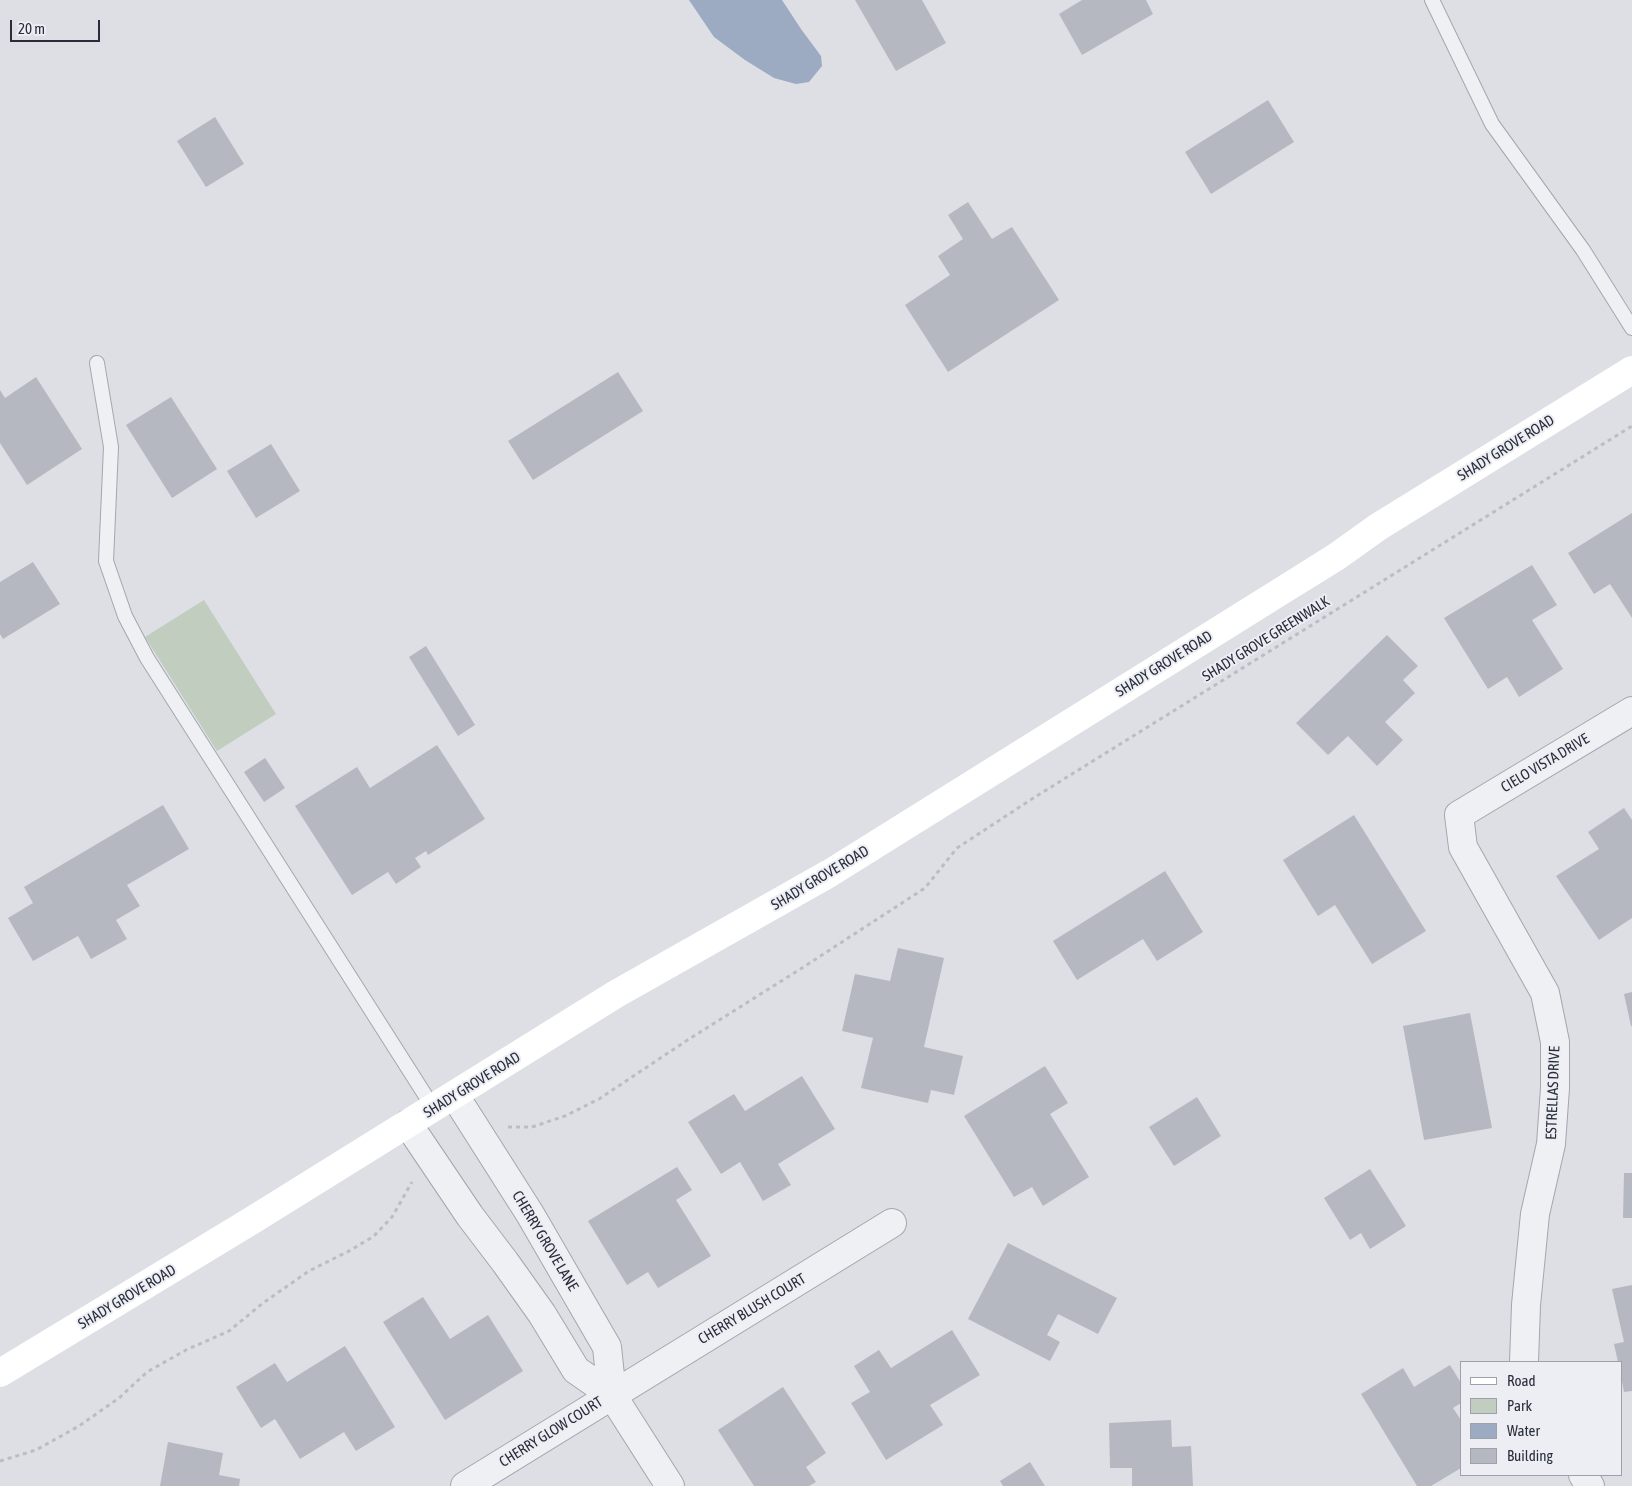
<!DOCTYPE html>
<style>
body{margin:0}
#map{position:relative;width:1632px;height:1486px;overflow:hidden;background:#dddfe5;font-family:"Asap Condensed",sans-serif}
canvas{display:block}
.legend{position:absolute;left:1460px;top:1361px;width:162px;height:115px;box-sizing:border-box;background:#eceef3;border:1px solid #9ea1a9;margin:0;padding:6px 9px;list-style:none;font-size:15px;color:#282d3a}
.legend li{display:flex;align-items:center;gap:10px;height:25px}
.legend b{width:25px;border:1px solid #9ea1a9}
.scale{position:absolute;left:10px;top:20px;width:90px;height:22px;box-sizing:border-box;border:2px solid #282d3a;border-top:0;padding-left:6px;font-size:15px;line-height:18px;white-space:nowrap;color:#282d3a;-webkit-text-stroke:4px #eceef3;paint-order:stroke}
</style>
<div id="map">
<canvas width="1632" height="1486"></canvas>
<ul class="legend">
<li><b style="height:6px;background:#fff"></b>Road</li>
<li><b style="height:14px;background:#c1cebf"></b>Park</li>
<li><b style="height:14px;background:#9caac2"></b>Water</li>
<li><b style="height:14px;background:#b5b8c1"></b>Building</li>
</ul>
<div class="scale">20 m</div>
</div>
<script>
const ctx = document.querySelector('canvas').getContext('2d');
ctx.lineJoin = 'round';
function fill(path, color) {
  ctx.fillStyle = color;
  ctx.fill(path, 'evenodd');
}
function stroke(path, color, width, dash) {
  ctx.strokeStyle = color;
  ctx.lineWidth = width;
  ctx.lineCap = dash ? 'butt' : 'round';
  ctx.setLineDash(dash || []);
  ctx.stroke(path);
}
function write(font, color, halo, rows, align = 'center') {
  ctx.font = font + ' "Asap Condensed",sans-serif';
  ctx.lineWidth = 4;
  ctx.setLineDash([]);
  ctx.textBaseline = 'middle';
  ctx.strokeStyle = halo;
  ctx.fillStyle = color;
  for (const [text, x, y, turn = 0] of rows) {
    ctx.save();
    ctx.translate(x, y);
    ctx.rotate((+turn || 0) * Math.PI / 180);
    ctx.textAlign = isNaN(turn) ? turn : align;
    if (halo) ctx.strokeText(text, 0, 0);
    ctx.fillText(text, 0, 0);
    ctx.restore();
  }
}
fill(new Path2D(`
 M204,600L276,714L217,751L145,637Z`), '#c1cebf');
fill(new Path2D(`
 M689,0H782L801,29L821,56L822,66L809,82L796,84L774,78L745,60L714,37Z`), '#9caac2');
fill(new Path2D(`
 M855,0H922L946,43L896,71Z
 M1082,0H1146L1153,14L1082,55L1059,14Z
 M1268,100L1294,142L1211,194L1185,152Z
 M215,117L244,164L206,187L177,141Z
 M968,202L992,239L1012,227L1059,300L948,372L905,305L950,275L938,256L963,239L948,215Z
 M618,372L643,411L533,480L508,441Z
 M36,377L82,449L27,485L0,443V390L5,398Z
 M171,397L217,469L172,498L126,425Z
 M271,444L300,491L256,518L227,471Z
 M1632,513V618L1610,584L1594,594L1568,553Z
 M33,562L60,604L3,639L0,634V582Z
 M1532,565L1557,605L1532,620L1563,669L1519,697L1507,677L1488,689L1444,618Z
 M1387,635L1418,666L1403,680L1415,693L1385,722L1403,740L1377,766L1348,736L1328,755L1296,723Z
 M426,646L475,725L458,736L409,657Z
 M437,745L485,819L428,855L426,851L415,858L421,867L396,884L388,872L352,895L295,806L357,767L370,788Z
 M265,758L285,788L264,802L244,772Z
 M163,805L189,849L127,885L140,906L116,920L127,939L91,959L78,936L33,961L8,918L33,903L24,887Z
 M1624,808L1632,820V918L1599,940L1556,876L1599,849L1588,832Z
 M1354,815L1426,931L1372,964L1335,905L1318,916L1283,860Z
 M1165,871L1203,932L1157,961L1143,939L1077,980L1053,941Z
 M898,948L944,958L924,1047L963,1056L954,1095L931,1090L928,1103L861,1088L873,1038L842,1031L855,974L890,981Z
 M1632,992V1026H1631L1624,994Z
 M1470,1013L1492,1128L1424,1140L1403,1026Z
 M1045,1066L1068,1103L1050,1114L1089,1177L1043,1206L1032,1187L1014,1197L964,1116Z
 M802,1076L835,1129L778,1164L791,1185L763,1201L740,1162L721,1174L688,1122L734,1094L745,1111Z
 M1197,1097L1221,1136L1174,1166L1149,1127Z
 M677,1167L692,1190L676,1200L711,1256L658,1288L648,1272L627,1285L588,1221Z
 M1370,1169L1406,1226L1370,1249L1361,1233L1350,1240L1324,1198Z
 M1624,1173H1632V1218H1623Z
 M1008,1243L1117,1298L1098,1334L1058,1314L1047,1335L1060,1342L1050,1361L968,1319Z
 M1632,1285V1391L1624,1392L1621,1376V1362H1618L1614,1344L1624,1342L1612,1289Z
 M423,1297L450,1339L488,1315L523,1371L445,1420L383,1322Z
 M952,1330L980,1375L930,1405L943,1425L886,1460L851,1403L870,1392L854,1366L879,1350L891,1368Z
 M345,1346L395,1427L356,1451L344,1432L300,1459L275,1419L261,1428L236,1387L275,1363L287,1382Z
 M1450,1365L1461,1383V1403L1453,1408L1461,1420V1468L1431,1486H1417L1361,1394L1403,1368L1414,1387Z
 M783,1387L826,1453L806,1467L816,1482L809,1486H754L718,1430Z
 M1171,1420L1172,1447L1191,1446L1193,1486H1132V1468H1110L1109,1423Z
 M168,1442L223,1453L219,1475L240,1479L239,1486H160Z
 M1030,1462L1045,1486H1003L1000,1481Z`), '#b5b8c1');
const lane = new Path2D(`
 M1432,0L1492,124L1583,250L1632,328
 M97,363L111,447L106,561L125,616L147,658L434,1109`);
const street = new Path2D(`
 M455,1096L530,1214L607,1347L612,1395
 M408,1124L470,1216L505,1262L542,1314L576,1370L612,1395L670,1486
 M1524,1362L1526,1305L1535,1214L1551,1144L1555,1088V1042L1545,993L1463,847L1459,815L1632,711
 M1583,1475L1590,1486
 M465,1486L892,1223`);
stroke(lane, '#a3a6ae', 16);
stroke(street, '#a3a6ae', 30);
stroke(new Path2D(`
 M508,1127H532L565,1116L599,1099L686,1041L802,968L925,888L957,848L1035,797L1632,426
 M0,1461L36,1450L79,1426L119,1398L147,1372L186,1350L229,1331L263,1303L309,1271L351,1250L374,1236L392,1217L412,1182`), '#bbbdc4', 3, [4, 4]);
stroke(lane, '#eff0f4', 14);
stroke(street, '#eff0f4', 28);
stroke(new Path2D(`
 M0,1373L251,1221L616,994L830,873L1283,590L1336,557L1378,527L1632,370`), '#fff', 28);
write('15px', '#282d3a', '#eceef3', [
 ["SHADY GROVE ROAD",1506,448,-32],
 ["SHADY GROVE GREENWALK",1266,639,-32],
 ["SHADY GROVE ROAD",1164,664,-32],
 ["CIELO VISTA DRIVE",1545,763,-31],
 ["SHADY GROVE ROAD",820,878,-31],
 ["SHADY GROVE ROAD",472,1085,-32],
 ["ESTRELLAS DRIVE",1553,1093,-88],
 ["CHERRY GROVE LANE",545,1241,59],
 ["SHADY GROVE ROAD",127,1297,-31],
 ["CHERRY BLUSH COURT",752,1309,-31],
 ["CHERRY GLOW COURT",551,1432,-32]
]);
</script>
